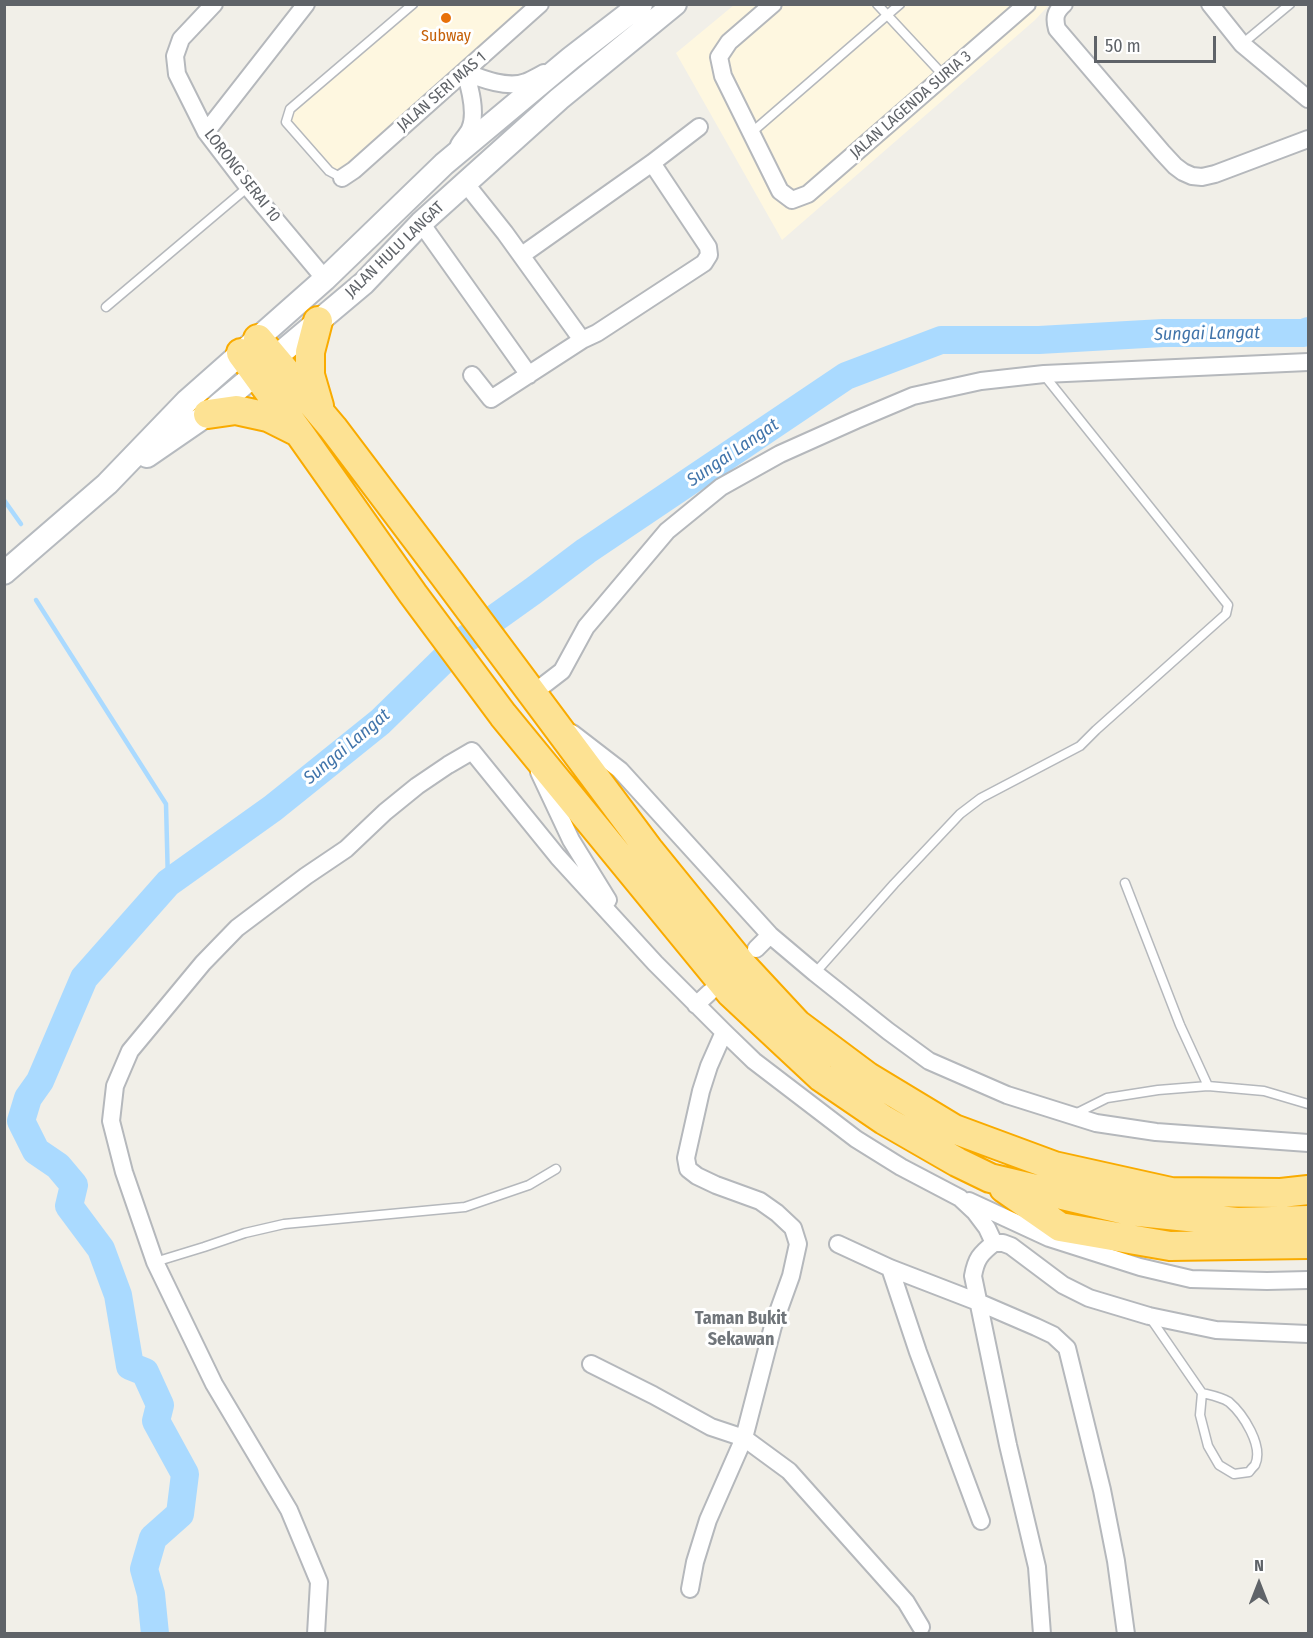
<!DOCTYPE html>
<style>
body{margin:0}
#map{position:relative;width:1313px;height:1638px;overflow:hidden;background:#f1efe8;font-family:"Fira Sans Condensed",sans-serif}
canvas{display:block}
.frame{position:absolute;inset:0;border:6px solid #5f6368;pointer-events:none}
.north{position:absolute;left:1229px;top:1554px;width:60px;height:60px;-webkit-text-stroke:4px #fff;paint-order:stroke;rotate:0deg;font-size:16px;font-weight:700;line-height:24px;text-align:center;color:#5f6368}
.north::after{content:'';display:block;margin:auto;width:21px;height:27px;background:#5f6368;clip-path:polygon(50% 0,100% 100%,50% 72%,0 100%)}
.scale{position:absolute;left:1094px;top:36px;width:122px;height:27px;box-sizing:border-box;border:3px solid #5f6368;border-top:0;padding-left:8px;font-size:18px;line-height:21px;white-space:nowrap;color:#5f6368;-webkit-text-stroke:4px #fff;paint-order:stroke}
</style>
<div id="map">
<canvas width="1313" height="1638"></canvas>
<div class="frame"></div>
<div class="north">N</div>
<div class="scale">50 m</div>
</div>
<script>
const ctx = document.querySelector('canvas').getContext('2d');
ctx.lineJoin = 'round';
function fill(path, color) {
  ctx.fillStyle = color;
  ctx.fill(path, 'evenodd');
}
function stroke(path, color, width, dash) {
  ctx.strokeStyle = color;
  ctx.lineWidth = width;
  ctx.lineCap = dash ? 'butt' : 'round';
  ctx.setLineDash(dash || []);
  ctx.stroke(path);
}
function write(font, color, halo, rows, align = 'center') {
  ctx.font = font + ' "Fira Sans Condensed",sans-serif';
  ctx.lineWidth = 6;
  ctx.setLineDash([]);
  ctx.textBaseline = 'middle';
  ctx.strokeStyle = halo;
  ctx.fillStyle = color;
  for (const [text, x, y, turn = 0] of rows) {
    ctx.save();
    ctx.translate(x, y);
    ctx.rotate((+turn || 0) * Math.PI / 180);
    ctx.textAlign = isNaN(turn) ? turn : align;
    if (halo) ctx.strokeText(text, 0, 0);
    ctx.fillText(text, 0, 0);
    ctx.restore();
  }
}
fill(new Path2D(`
 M420,5H530L341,172L330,166L291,122L294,111Z
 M734,5H1049L1035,20L782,240L676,53Z`), '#fef7e0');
stroke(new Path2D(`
 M4,500L21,524
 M36,600L166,804L168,883`), '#aadaff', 4.5);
stroke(new Path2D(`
 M155,1634L151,1594L144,1569L153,1538L180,1514L185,1474L156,1421L160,1405L145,1372L130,1366L118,1295L101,1249L69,1206L74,1185L58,1166L36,1151L21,1121L28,1098L40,1081L84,978L168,883L273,808L380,722L463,641L533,591L586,551L846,376L941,340H1039L1163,333H1304L1308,331`), '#aadaff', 28);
const service = new Path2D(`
 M877,4L944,76
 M1242,44L1290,4
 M751,133L900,4
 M342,178L329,171L286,122L290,109L413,4
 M106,307L248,187
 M1125,883L1180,1025L1208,1086
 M815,973L894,884L960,814L981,798L1080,746L1096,730L1226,614L1228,605L1044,375
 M1073,1115L1107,1098L1158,1090L1208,1086L1264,1091L1308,1104
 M155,1262L204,1247L245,1233L284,1224L465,1207L529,1185L556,1169
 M1151,1319L1202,1393C1210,1395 1221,1397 1229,1402C1243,1414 1264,1446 1255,1465C1253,1467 1251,1469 1249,1472L1234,1474L1219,1465L1208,1446L1200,1415L1202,1393`);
const minor = new Path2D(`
 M214,4L181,39L175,56L177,74L206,132L248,187L325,279
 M773,4L729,42L719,57L723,76L780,191L792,200L808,194L1027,4
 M1064,4C1055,12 1054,18 1057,29L1162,152L1175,166L1183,172L1192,176L1202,177L1215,174L1308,139
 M1210,4L1242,44L1308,99
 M465,72C482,79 508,89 526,82C532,80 538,76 544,73
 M206,132L306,4
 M459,145C462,140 468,134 470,129C477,113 470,88 465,72
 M652,163L699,127
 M342,178L354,170L540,4
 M466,184L505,233L582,340L597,333L704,263L709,255L708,247L652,163L522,255
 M421,223L529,375
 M472,375L491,399L582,340
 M532,694L562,671L586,627L667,531L721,487L780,454L856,420L913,396L981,381L1044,374L1308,362
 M572,733L620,770L770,935L815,973L888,1031L929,1061L1007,1095L1096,1123L1156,1132L1308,1143
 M539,772L571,840L608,900
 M756,949L770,935
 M696,1005L710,992
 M969,1201L1049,1238L1140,1267L1191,1279L1267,1281L1308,1280
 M838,1244L890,1268L978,1302L1036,1327L1053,1335L1067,1348L1102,1490L1116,1561L1126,1634
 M890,1268L918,1352L981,1521
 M591,1364L653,1395L711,1427L744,1438L789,1471L906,1602L921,1627
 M690,1589L695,1562L708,1520L744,1438L773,1326L791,1276L798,1244L793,1228L777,1213L760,1201L716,1185L697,1176L688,1169L686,1158L701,1091L709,1066L724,1032
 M316,1634L319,1582L289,1510L214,1384L155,1262L124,1172L111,1121L115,1086L130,1051L203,963L237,928L306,876L346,849L385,812L417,786L448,765L472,751L558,857L655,963L724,1032L754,1061L856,1139L901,1167L960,1198L975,1212L987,1228L994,1243
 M1042,1634L1037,1567L1008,1445L973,1276C976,1259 980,1254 994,1243H1003L1011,1246L1063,1285L1089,1298L1149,1316L1216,1330L1308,1334`);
const secondary = new Path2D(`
 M147,456L208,414L364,283L421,223L559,99L675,4
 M4,573L107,484L187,401L325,279L444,164L571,58L641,4`);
const motorway = new Path2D(`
 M318,321L310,352V375L319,406
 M258,339L333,428L444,575L649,850L744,967L797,1024L868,1077L954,1129L1054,1166L1171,1192L1281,1193L1308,1190
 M241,353L300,434L413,594L503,715L731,993L821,1077L884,1120L957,1162L990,1178L1129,1211L1237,1222L1308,1220
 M208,414L236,410L268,417L296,431
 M1004,1188L1060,1227L1170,1246L1308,1244`);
stroke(service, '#b5b8bc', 11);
stroke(minor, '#b5b8bc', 20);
stroke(secondary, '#b6babf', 26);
stroke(motorway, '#f9ab00', 32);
stroke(service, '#fff', 8);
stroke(minor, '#fff', 16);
stroke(secondary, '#fff', 22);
stroke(motorway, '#fde293', 28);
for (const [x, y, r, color] of [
 [446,18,6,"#e8710a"]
]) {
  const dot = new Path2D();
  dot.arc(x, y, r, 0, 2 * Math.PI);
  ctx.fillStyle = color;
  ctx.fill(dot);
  stroke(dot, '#fff', 2);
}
write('16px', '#c56008', '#fff', [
 ["Subway",446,37]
]);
write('16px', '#5f6368', '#fff', [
 ["JALAN SERI MAS 1",442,92,-41],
 ["JALAN LAGENDA SURIA 3",911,105,-41],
 ["LORONG SERAI 10",242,176,52],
 ["JALAN HULU LANGAT",395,250,-44]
]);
write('italic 18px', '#4174aa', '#fff', [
 ["Sungai Langat",1207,334,-1],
 ["Sungai Langat",733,453,-34],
 ["Sungai Langat",347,747,-40]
]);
write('bold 18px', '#70757a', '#fff', [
 ["Taman Bukit",741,1319],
 ["Sekawan",741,1340]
]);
</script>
